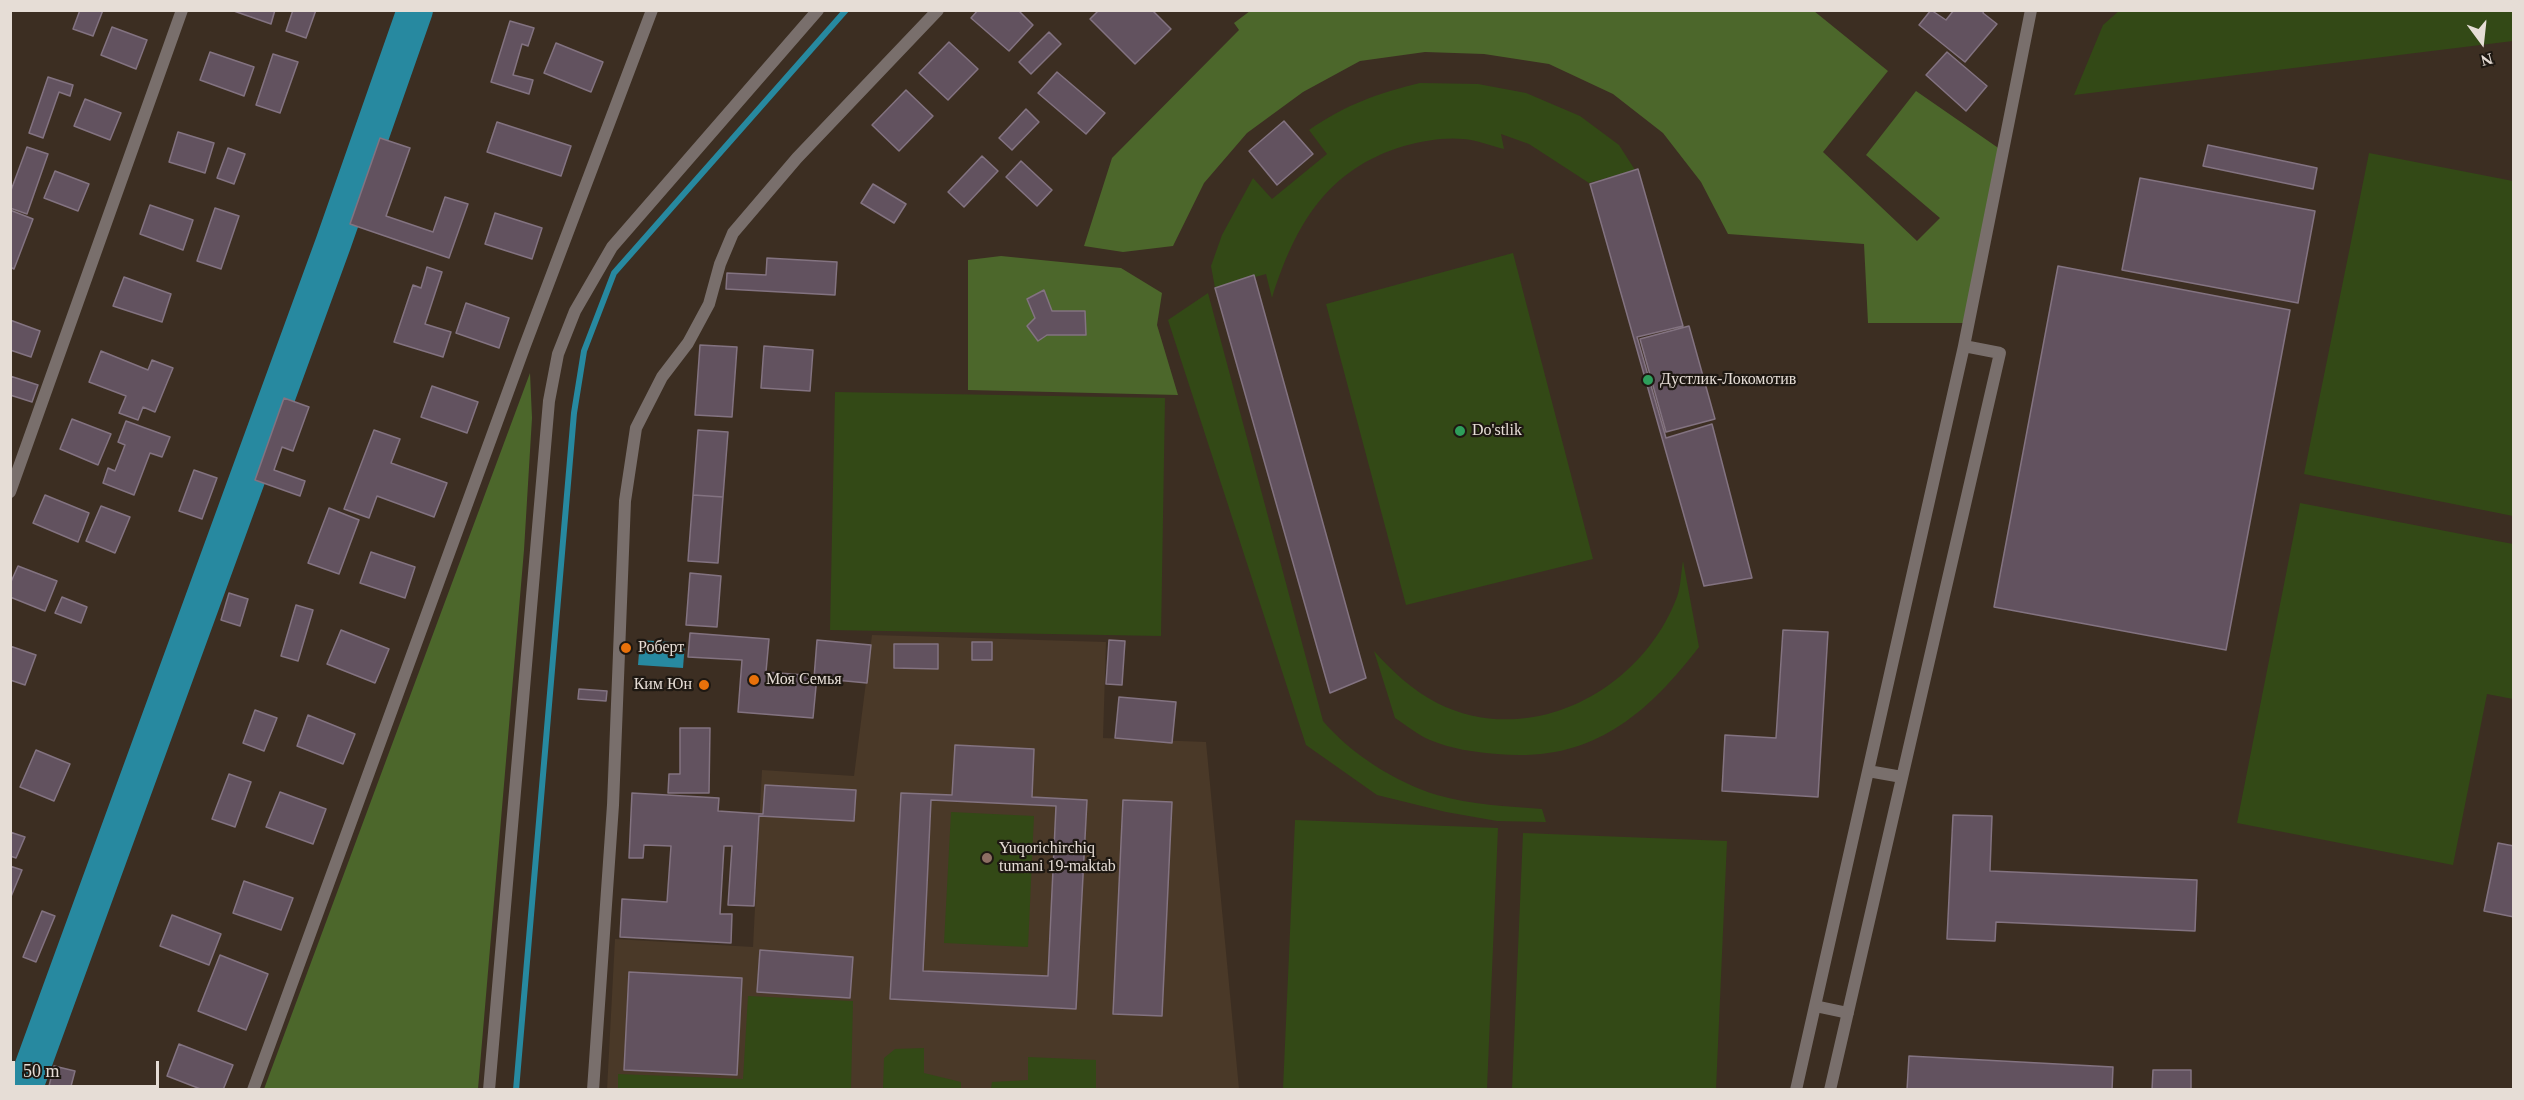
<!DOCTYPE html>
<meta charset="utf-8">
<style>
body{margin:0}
#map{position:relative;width:2524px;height:1100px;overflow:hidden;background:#3c2e22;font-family:"Times New Roman",serif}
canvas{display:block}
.frame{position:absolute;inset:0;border:12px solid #e6ddd6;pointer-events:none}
.north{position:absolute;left:2452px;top:12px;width:60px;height:60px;-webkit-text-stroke:4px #1e1812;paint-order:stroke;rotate:165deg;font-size:16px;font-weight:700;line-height:24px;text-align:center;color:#e6ddd6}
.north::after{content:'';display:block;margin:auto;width:21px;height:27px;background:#e6ddd6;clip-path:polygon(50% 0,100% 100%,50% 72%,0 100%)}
.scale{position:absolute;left:12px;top:1061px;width:147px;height:27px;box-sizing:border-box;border:3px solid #e6ddd6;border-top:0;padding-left:8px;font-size:18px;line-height:21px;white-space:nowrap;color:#e6ddd6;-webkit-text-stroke:4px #1e1812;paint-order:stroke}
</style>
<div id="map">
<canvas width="2524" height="1100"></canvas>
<div class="frame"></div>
<div class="north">N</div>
<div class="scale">50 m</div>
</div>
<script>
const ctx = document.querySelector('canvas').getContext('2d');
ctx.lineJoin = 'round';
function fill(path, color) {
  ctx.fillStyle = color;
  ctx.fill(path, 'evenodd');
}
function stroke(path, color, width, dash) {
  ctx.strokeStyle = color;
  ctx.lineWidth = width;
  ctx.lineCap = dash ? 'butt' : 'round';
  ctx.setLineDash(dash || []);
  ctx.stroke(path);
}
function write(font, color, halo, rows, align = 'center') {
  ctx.font = font + ' "Times New Roman",serif';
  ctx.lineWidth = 4.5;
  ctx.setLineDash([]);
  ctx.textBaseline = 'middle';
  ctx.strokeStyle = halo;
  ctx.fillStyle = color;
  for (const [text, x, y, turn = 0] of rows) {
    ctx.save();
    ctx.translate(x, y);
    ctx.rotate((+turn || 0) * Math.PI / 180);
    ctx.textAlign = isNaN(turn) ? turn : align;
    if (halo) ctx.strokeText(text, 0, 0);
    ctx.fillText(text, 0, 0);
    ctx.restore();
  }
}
fill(new Path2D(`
 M872,635L1106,642L1103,738L1206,742L1239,1089L607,1090L615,939L753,947L762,770L854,776Z`), '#4a3928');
fill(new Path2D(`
 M2120,10L2513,11V41L2074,95L2103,25Z
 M1420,83L1478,84L1526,93L1580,116L1619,145L1635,170L1589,183L1529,144L1501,134L1504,149C1491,146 1477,140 1463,139C1444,137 1423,141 1404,146C1327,169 1295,225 1272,298L1266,274L1215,288L1211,266L1222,235L1253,178L1272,199L1327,154L1309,130C1347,104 1376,94 1420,83Z
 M2369,153L2513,181V516L2304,474Z
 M1513,253L1593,559L1406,605L1326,304Z
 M1208,293L1323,721C1351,754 1395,782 1437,795C1471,805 1507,806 1542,809L1546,822L1497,821L1446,812L1377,795L1306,745L1168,320Z
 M835,392L1165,398L1161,636L830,630Z
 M2300,503L2513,544V699L2487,694L2453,865L2237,823Z
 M1683,561L1699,647C1645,717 1590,763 1497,754C1474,752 1451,749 1430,740C1418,735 1406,725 1395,718L1374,651C1392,671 1412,690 1437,703C1531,750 1642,690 1677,597C1681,586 1681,572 1683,561Z
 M951,812L1034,816L1028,947L944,943Z
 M1295,820L1498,828L1487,1089H1283Z
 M1523,833L1727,841L1716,1089H1512Z
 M748,996L853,1001L851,1089H618V1074L743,1079Z
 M924,1048V1073L961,1082V1089H883L884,1058L895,1049Z
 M1028,1057L1096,1060V1089H991L992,1082L1028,1080Z`), '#334916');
fill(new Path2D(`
 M1250,11H1814L1888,71L1823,152L1917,241L1940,218L1866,155L1916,91L2007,154L1972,323H1868L1864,244L1728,234L1701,182L1663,133L1613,94L1549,64L1484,54L1425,52L1360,61L1303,92L1247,133L1204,183L1173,246L1123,252L1084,246L1112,158L1239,30L1234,23Z
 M1001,256L1121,268L1162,293L1157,325L1178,395L968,390V260Z
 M530,373L532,418L524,550L478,1089H264Z`), '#4c672b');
fill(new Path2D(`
 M640,640L685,643L683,668L638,665Z`), '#2789a0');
stroke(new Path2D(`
 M516,1090L574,413L584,351L614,273L846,10`), '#2789a0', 6);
stroke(new Path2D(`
 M24,1090L333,244L415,10`), '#2789a0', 36);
const building = new Path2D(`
 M80,10H103L93,36L73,29Z
 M231,10H275L271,24Z
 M293,10H316L306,38L286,31Z
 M978,10H1018L1033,25L1009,51L971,18Z
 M1099,10H1152L1171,29L1135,64L1090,19Z
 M1931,10L1946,20L1954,10H1984L1983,13L1997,24L1965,62L1919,25Z
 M510,21L534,28L528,46L522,44L513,75L533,80L529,94L491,82Z
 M112,27L147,40L136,69L101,55Z
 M1049,32L1061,44L1031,74L1019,62Z
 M949,42L978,69L948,100L919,73Z
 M556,43L603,62L591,92L544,73Z
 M210,52L254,67L244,96L200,80Z
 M1947,52L1987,86L1966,111L1926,75Z
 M273,54L298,62L280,113L256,105Z
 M1057,72L1105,113L1086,134L1038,93Z
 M48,77L73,85L70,96L59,92L43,138L29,133Z
 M906,90L933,116L899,151L872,125Z
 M85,99L121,113L110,140L74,126Z
 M1026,109L1039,122L1012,150L999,138Z
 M1284,121L1313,154L1277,185L1249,151Z
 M497,122L571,146L561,176L487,152Z
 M178,132L214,143L205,173L169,162Z
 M380,138L410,148L386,216L433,232L445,197L468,204L449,258L350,224Z
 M2208,145L2317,168L2313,189L2203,166Z
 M27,147L48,154L27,214L10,208V193Z
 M228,148L245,154L234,184L217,178Z
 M982,156L998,171L964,207L948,192Z
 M1021,161L1052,190L1037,206L1006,177Z
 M1638,169L1683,326L1637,337L1666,438L1712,424L1752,578L1704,586L1590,184Z
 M55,171L89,184L78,211L44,198Z
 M2140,178L2315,211L2298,303L2122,270Z
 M873,184L906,204L894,223L861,203Z
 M150,205L193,220L183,250L140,234Z
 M215,208L239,216L221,269L197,261Z
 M10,210L33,219L14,269L10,267Z
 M495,213L542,228L532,259L485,244Z
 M767,258L837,262L835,295L726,289L727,273L766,275Z
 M2058,266L2290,310L2226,650L1994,607Z
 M427,267L442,272L425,324L451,332L443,357L394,342L413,285L421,288Z
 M1254,275L1366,678L1330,693L1215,288Z
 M124,277L171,294L162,322L113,306Z
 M1044,290L1052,311H1085L1086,335H1047L1038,341L1027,326L1035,318L1027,299Z
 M466,303L509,318L499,348L456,333Z
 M10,320L40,331L31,357L10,350Z
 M1689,326L1715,419L1666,432L1640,339Z
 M700,345L737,347L732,417L695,415Z
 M764,346L813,350L810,391L761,388Z
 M101,351L148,370L152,360L173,368L155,412L143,407L138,420L119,413L126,396L89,382Z
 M10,376L38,385L32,402L10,395Z
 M432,386L478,402L467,433L421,417Z
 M284,398L309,407L293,451L282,447L274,470L305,481L300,496L255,480Z
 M72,419L111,434L98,465L60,449Z
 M126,421L170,437L162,457L150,453L134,495L103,483L108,468L115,471L125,445L118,442Z
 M374,430L400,439L391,463L447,483L434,517L377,496L369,518L344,509Z
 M698,430L728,432L723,497L693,495Z
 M194,470L217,478L202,519L179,511Z
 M45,495L89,513L78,542L33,523Z
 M693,495L723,497L718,563L688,561Z
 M101,506L130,517L115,553L86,541Z
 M329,508L359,520L339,574L308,563Z
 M371,552L415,567L405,598L360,583Z
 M18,566L57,581L45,611L10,597V584Z
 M690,573L721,576L717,627L686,625Z
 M229,593L248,599L240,626L221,620Z
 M62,597L87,607L81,623L55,613Z
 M296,605L313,610L298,661L281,656Z
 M341,630L389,649L375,683L327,664Z
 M1783,630L1828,632L1818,797L1722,791L1725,735L1776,738Z
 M690,633L769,639L766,672L817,676L813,718L738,712L742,660L688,657Z
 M817,640L871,645L867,683L814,678Z
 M1109,640L1125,641L1122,685L1106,684Z
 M972,642H992V660H972Z
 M894,644H938V669L894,668Z
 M10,646L36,655L25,685L10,680Z
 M579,689L607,691L606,701L578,699Z
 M1119,697L1176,702L1172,743L1115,738Z
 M255,710L277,718L264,751L243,743Z
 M308,715L355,734L343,764L297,746Z
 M680,728H710L709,793H668L669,774H680Z
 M955,745L1034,749L1032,797L1087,800L1076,1009L890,999L901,793L952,795ZM931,800L1056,806L1048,976L923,971Z
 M36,750L70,764L54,801L20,787Z
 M229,774L251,782L235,827L212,819Z
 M765,785L856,790L854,821L759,816L754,906L728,905L732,846H724L720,914H732L731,943L620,937L622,899L667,902L671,846L644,845L643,858H629L632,793L719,798L718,811L763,814Z
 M280,792L326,809L313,844L266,827Z
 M1123,800L1172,802L1162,1016L1113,1014Z
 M1953,815L1992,816L1990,871L2197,880L2195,931L1996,922L1995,941L1947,939Z
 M10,832L25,837L16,858L10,856Z
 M2498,843L2514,846V917L2484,911Z
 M10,866L22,870L10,899Z
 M244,881L293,898L281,930L233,913Z
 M42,911L55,916L36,962L23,957Z
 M172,915L221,934L209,965L160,946Z
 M760,950L853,957L850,998L757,992Z
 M220,955L268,974L246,1030L198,1011Z
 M629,972L742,978L737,1075L624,1070Z
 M179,1044L233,1065L223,1090H203L167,1076Z
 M1909,1056L2113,1067L2112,1090H1907Z
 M54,1066L75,1071L70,1090H48Z
 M2153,1070H2191V1090H2152Z`);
fill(building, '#62525f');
stroke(building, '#837381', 1.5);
stroke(new Path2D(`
 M10,492L182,10
 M1868,771L1902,777
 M1815,1006L1848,1013
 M253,1090L524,348L652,10
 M489,1090L549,401L558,354L575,311L612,247L818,10
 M593,1090L613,805L625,501L636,428L662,377L688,343L709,304L720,264L733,233L797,158L938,10
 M1796,1090L1964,346L2031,10
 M1830,1090L2000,353L1964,346`), '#796f6c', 12);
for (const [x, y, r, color] of [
 [1648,380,6,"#2e9e5b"],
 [1460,431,6,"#2e9e5b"],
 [626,648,6,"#e8710a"],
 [754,680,6,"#e8710a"],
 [704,685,6,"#e8710a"],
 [987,858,6,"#8d6e63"]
]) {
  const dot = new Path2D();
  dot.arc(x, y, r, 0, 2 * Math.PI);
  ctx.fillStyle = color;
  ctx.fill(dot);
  stroke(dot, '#1e1812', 2);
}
write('16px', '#e6ddd6', '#1e1812', [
 ["Дустлик-Локомотив",1660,380],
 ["Do'stlik",1472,431],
 ["Роберт",638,648],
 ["Моя Семья",766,680],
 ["Ким Юн",692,685,"right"],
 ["Yuqorichirchiq",999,849],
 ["tumani 19-maktab",999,867]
], 'left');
</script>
